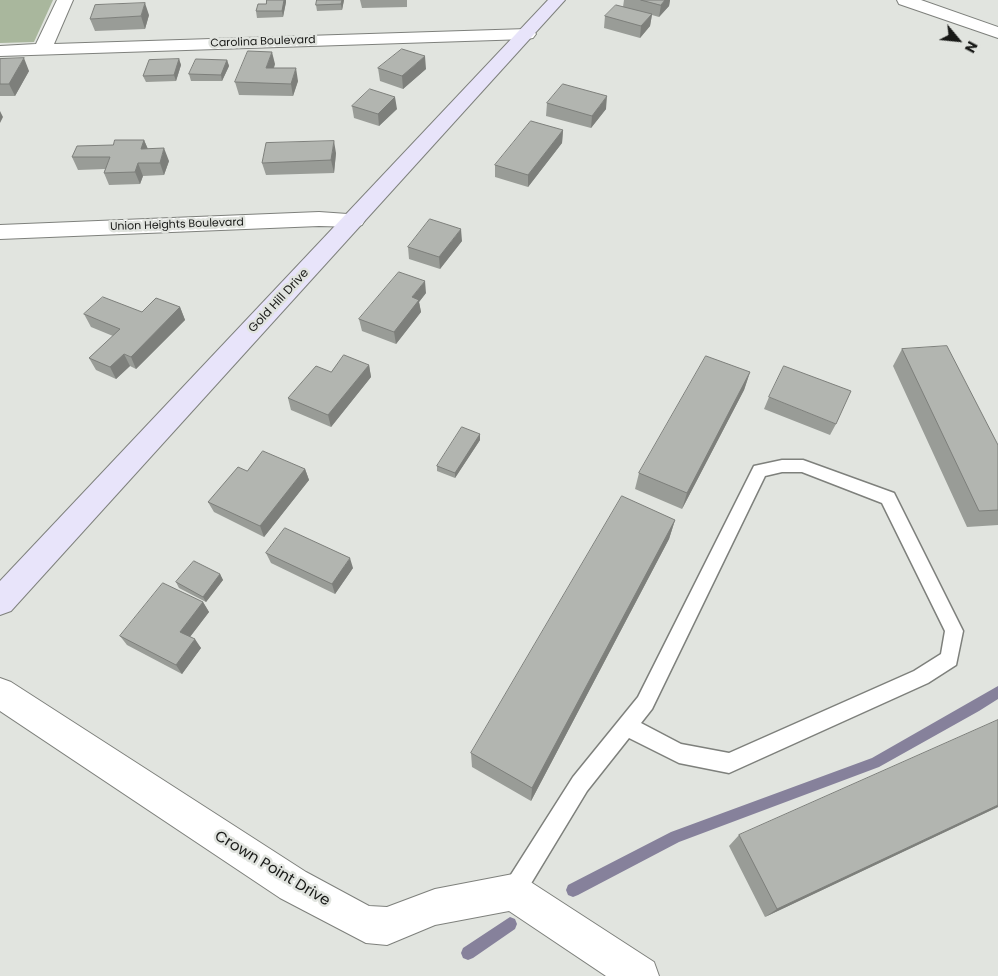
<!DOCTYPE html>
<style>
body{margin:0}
#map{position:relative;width:998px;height:976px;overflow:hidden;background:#e1e4df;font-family:Poppins,sans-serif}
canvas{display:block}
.north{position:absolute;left:933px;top:15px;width:50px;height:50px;-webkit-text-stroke:4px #e1e4df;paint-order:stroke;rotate:118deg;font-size:14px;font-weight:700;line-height:20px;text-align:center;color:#181917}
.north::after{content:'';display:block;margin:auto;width:18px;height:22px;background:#181917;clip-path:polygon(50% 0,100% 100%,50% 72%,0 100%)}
</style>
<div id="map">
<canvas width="998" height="976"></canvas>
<div class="north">N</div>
</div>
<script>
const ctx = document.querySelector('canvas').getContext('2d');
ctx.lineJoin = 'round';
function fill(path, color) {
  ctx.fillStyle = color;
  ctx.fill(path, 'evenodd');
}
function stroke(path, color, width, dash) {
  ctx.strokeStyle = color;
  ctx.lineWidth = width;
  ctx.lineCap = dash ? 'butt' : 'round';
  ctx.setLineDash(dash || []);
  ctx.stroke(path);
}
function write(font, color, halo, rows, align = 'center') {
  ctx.font = font + ' Poppins,sans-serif';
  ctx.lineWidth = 5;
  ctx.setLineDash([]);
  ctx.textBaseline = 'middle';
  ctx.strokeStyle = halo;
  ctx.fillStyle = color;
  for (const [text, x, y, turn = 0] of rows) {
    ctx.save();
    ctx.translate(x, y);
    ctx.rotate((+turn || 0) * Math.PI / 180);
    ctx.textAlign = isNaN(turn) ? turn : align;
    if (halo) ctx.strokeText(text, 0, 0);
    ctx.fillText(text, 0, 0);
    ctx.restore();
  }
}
fill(new Path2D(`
 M0,0H53L34,42L0,43Z`), '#a9b79d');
fill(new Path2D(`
 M998,686V699L979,711L879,767L679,842L578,895L573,897L568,895L566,890L568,885L671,832L872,758Z
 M510,917L515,919L517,924L515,929L473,958L468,960L463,958L461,953L463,948Z`), '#86819b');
const lane = new Path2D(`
 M782,460H803L894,493L963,631L956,665L928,683L729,773L679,763L629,738L587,791L521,900L513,903L505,900L502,892L505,884L573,777L638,697L754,466ZM782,472H802L882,503L945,631L941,654L914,671L729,753L681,744L641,723L652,709L765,476Z`);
const street = new Path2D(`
 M57,0H73L54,44L527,29L533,30L536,34L533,38L527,39L0,56V46L36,44Z
 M897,0H921L998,27V38L899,4Z
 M319,212L362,215L365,220L362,225L354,227L319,226L0,239V225Z
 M0,678L11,682L306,872L369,906L387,907L435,889L513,874L526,879L654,962L659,976H606L509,911L435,925L387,945L366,943L280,898L0,711Z`);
const secondary = new Path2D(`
 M548,0H565L11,611L0,615V581Z`);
stroke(lane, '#7e807c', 3);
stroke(street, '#7e807c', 2);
stroke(secondary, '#7e807c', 2);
fill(lane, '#fff');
fill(street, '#fff');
fill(secondary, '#e8e4fa');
fill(new Path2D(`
 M267,0H286V2L283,17L257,18L256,11L266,4Z
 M317,0H344L342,10L317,11L316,5Z
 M360,0H407V7L362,8Z
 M624,0H670L669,6L659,17L652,15L650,26L640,38L604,28L605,16L623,7Z
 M149,15L145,29L95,31L90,19Z
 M0,59L29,71L15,96H0Z
 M179,59L181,65L176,81L146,82L143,76Z
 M227,60L229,66L222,81H191L189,74Z
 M275,64L274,68L298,81L293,96L239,95L235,82Z
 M378,68L426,69L403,89L380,81Z
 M547,103L606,109L591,128L546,116Z
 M352,106L397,109L379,126L354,118Z
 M563,130L562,143L528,187L495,177V165Z
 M144,140L148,149L169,161L164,175L143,176L140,184L109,185L104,173L105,169L78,170L72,157L113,145Z
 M336,153L334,173L266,175L262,163Z
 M462,241L440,269L409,259L408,247Z
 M426,293L419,302L421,312L396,344L362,331L359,319Z
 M180,307L185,320L136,369L130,366L116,379L96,370L89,358L113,336L91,327L84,314L142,312Z
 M902,349L998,445V525L967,527L893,366Z
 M369,365L371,377L331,427L291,410L288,398L331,372Z
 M750,372L744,390L682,509L635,489L639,473Z
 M769,397L836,424L830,435L764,409Z
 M480,434V440L455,478L437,471V466Z
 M305,469L309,480L264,537L214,512L208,502L247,471Z
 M675,520L669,539L531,801L472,767L471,753Z
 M266,553L353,568L335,594L271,563Z
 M220,574L223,580L206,602L179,588L176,582Z
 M203,602L209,612L190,637L201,648L182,674L127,645L120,636Z
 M998,807L765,917L729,846L739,835Z`), '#999c97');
fill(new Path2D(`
 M284,0H286V2L283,17L282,11Z
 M342,0H344L342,10L341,4Z
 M665,0H670L669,6L659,17L661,5Z
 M145,3L149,15L145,29L141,16Z
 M652,14L650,26L640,38L641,26Z
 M272,52L275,64L269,80L266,68Z
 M425,56L426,69L403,89L402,76Z
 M24,58L29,71L15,96L9,84Z
 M179,59L181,65L176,81L174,75Z
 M227,60L229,66L222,81L221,75Z
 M296,68L298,81L293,96L291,84Z
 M607,96L606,109L591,128L592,116Z
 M395,97L397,109L379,126L378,114Z
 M0,111L3,117L0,123Z
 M563,130L562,143L528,187V175Z
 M144,140L149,152L141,149Z
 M334,141L336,153L334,173L331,160Z
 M164,148L169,161L164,175L160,163Z
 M138,163L143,176L140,184L135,172Z
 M461,229L462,241L440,269L439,257Z
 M425,281L426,293L419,302L421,312L396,344L394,332L412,297Z
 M180,307L185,320L136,369L131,357Z
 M124,354L130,366L116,379L110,367Z
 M369,365L371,377L331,427L328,415Z
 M750,372L744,390L682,509L687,493Z
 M480,434V440L455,478V473Z
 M305,469L309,480L264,537L260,526Z
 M675,520L669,539L531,801L532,788Z
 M350,558L353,568L335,594L332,584Z
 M220,574L223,580L206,602L203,597Z
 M203,602L209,612L186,642L180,632Z
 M195,639L201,648L182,674L176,665Z
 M998,805V807L765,917L777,909Z`), '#7d7f7b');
const building = new Path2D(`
 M267,0H284L282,11H256L258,4H266Z
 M317,0H342L341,4L316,5Z
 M641,0H665L661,5Z
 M145,3L141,16L90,19L95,5Z
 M616,5L652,14L641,26L605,16Z
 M402,49L425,56L402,76L378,68Z
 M248,51L272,52L266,68H296L291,84L235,82Z
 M24,58L9,84H0V59Z
 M179,59L174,75L143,76L149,60Z
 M196,59L227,60L221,75L189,74Z
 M563,84L607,96L592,116L547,103Z
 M370,89L395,97L378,114L352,106Z
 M531,121L563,130L528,175L495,165Z
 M115,140H144L141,149L164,148L160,163H138L135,172L104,173L110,157H72L77,146L113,145Z
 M334,141L331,160L262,163L266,143Z
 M430,219L461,229L439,257L408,247Z
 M399,272L425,281L412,297L419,300L394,332L359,319Z
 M103,297L142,312L156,298L180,307L131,357L124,354L110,367L89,358L120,329L84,314Z
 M947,346L998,445V510L979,511L902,349Z
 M344,355L369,365L328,415L288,398L316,366L331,372Z
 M706,356L750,372L687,493L639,473Z
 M784,366L851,391L836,424L769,397Z
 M462,427L480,434L455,473L437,466Z
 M263,451L305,469L260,526L208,502L238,467L247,471Z
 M622,496L675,520L532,788L471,753Z
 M285,528L350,558L332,584L266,553Z
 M194,561L220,574L203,597L176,582Z
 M163,583L203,602L180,632L195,639L176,665L120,636Z
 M998,720V805L777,909L739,835Z`);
fill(building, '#b2b5b0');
stroke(building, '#7d7f7b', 1);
write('11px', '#181917', '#e1e4df', [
 ["Carolina Boulevard",263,42,-2],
 ["Union Heights Boulevard",177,225,-2]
]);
write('12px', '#181917', '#e1e4df', [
 ["Gold Hill Drive",279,301,-47]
]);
write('15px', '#181917', '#e1e4df', [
 ["Crown Point Drive",272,869,31]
]);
</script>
